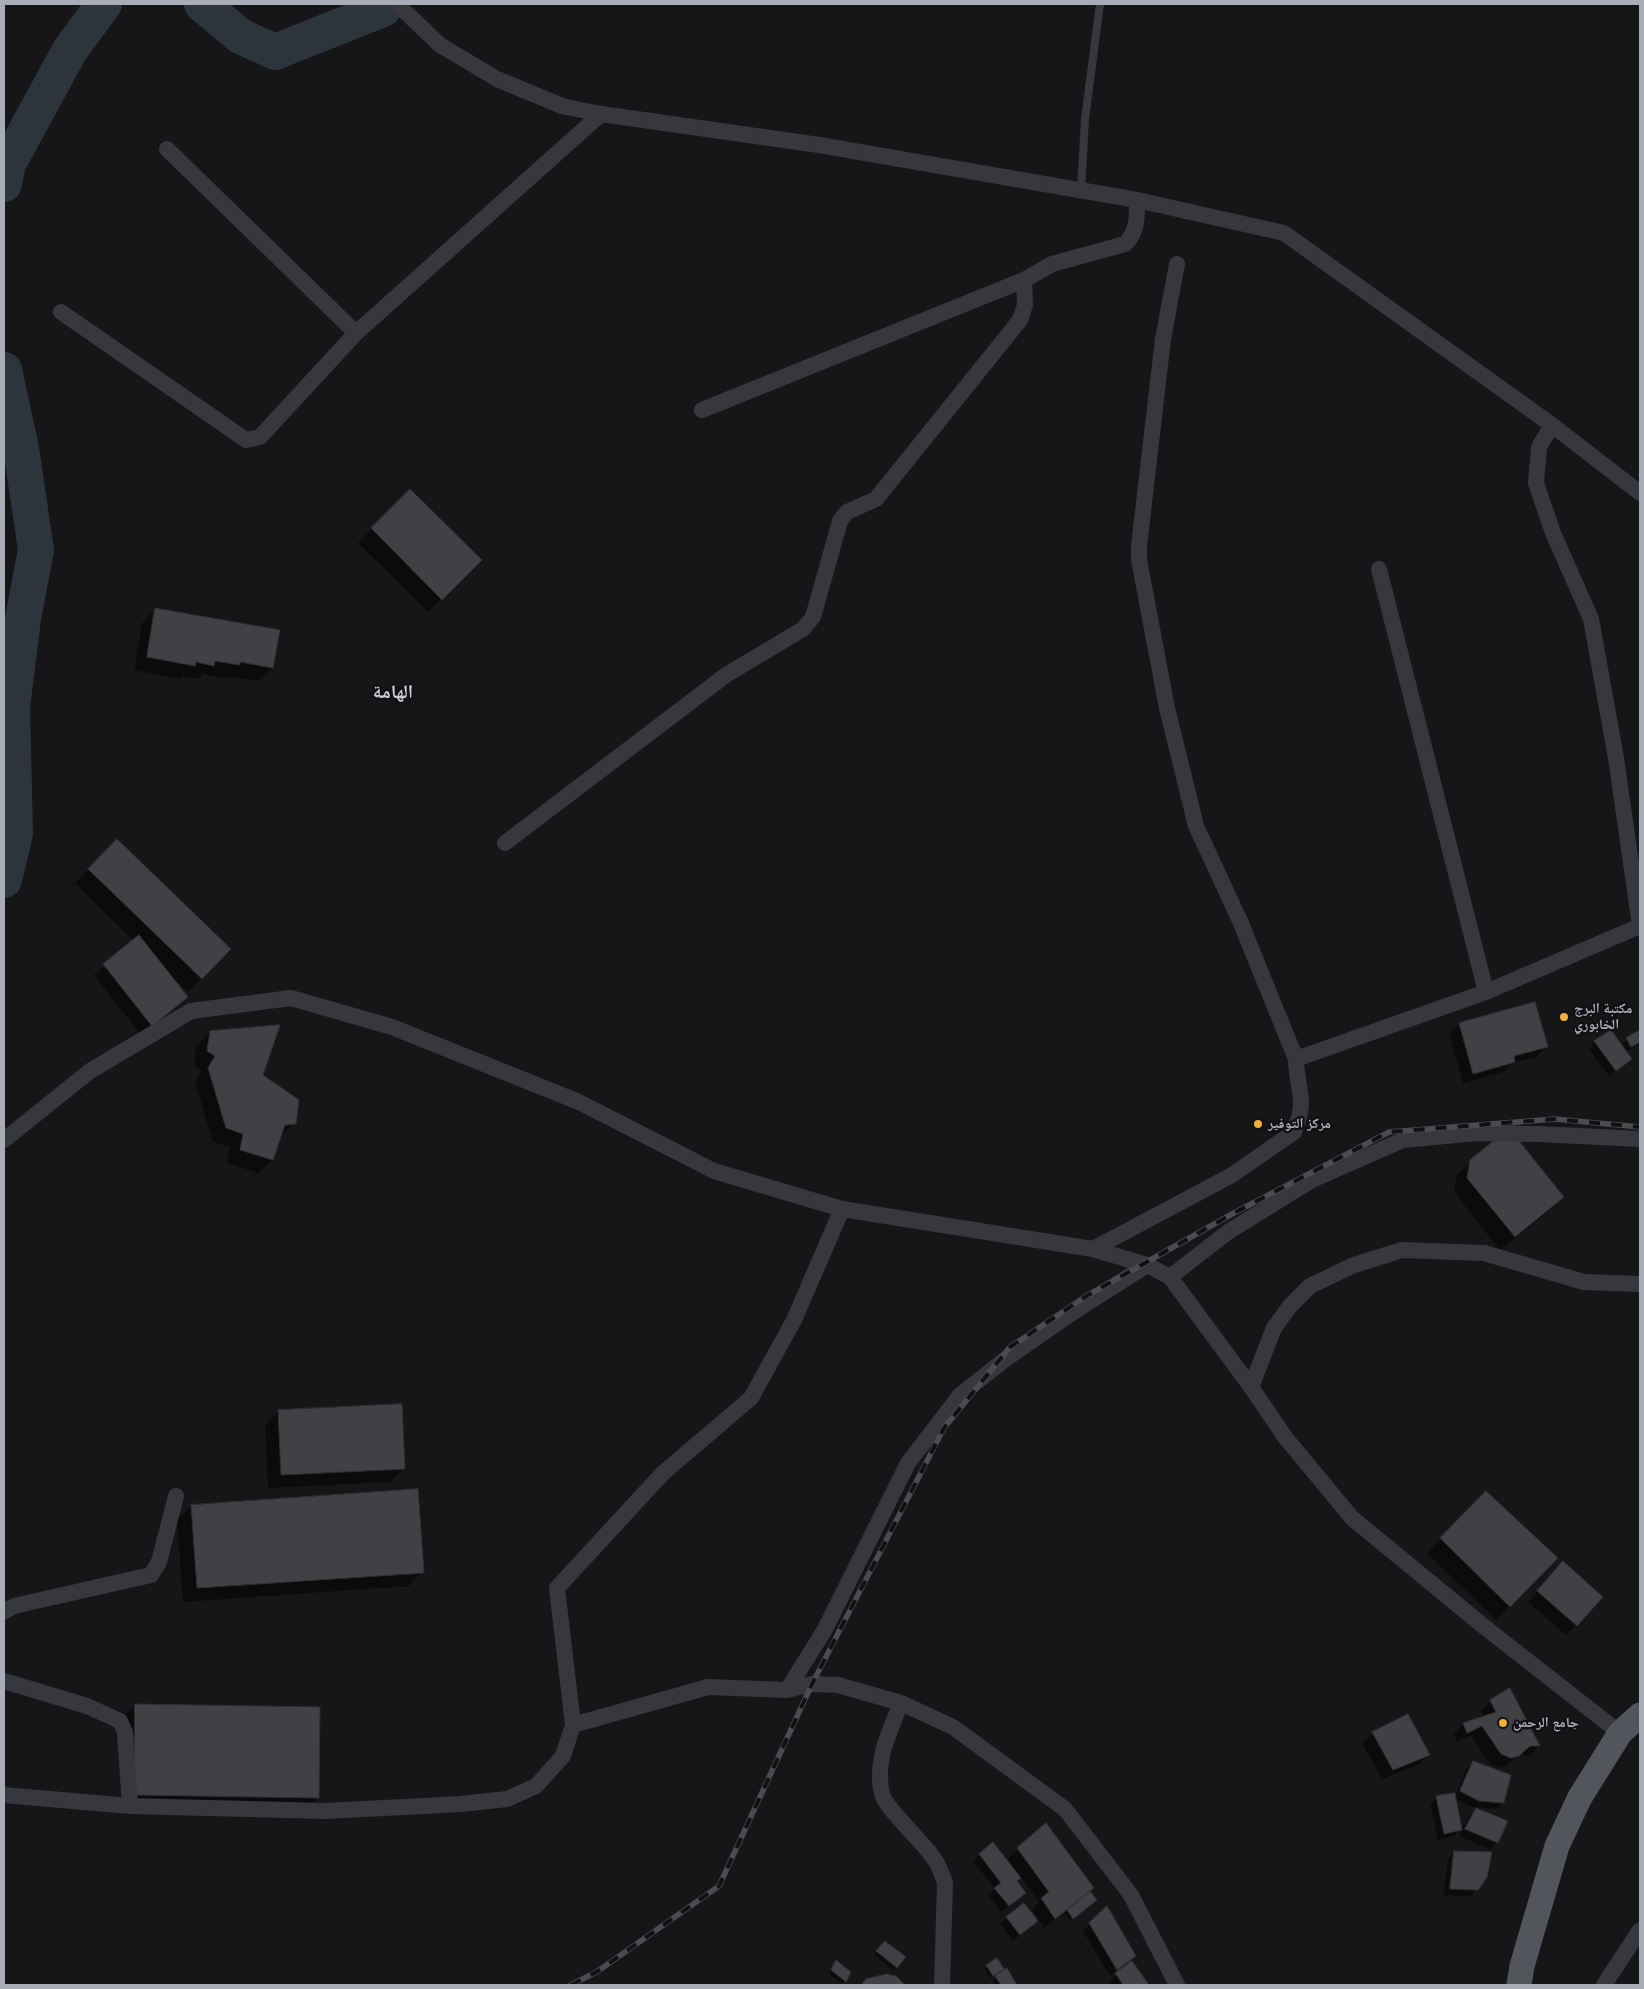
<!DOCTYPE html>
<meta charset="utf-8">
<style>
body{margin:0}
#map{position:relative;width:1644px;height:1989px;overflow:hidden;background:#161618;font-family:"Noto Sans",sans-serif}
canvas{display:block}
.frame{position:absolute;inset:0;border:5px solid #a8adb8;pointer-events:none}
</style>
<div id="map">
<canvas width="1644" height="1989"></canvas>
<div class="frame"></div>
</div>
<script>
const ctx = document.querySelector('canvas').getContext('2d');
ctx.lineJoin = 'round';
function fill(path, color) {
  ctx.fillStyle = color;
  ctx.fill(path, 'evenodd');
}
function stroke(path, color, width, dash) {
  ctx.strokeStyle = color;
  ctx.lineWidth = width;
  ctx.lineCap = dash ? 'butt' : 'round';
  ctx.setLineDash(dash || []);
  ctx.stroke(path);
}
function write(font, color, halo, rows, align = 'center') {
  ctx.font = font + ' "Noto Sans","Noto Naskh Arabic",sans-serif';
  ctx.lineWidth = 4.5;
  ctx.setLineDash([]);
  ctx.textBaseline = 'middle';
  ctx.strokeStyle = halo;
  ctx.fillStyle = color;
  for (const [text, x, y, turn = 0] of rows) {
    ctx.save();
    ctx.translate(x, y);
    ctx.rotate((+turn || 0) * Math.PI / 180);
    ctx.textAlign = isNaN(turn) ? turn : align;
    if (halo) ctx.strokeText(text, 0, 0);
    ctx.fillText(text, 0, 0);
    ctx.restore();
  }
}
fill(new Path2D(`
 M410,490L480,560L428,612L358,543Z
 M156,609L272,668L258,681L227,676L225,678L203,674L199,679L183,676L180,679L134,670L142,623Z
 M117,840L229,949L188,992L175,980L173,981L186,997L141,1035L94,975L134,941L75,883Z
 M1535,1003L1547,1046L1536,1057L1512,1063L1504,1072L1463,1083L1449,1034L1459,1024Z
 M1640,1031V1044L1625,1052L1630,1059L1609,1076L1589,1049L1595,1042L1620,1046L1627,1039Z
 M210,1032L261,1075L295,1123L279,1137L272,1160L258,1173L227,1163L230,1147L213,1142L195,1082L202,1071L194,1065L196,1046Z
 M1471,1161L1563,1197L1549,1211L1500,1250L1454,1192L1457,1175Z
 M279,1411L404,1469L390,1482L268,1488L265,1425Z
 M191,1506L422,1572L409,1586L183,1602L177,1520Z
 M1472,1506L1556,1558L1496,1620L1427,1553Z
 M1553,1573L1576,1625L1566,1635L1528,1602Z
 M1491,1701L1539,1746L1529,1756L1518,1755L1507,1766L1500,1768L1490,1764L1471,1736L1457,1742L1454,1734L1464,1724L1484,1717L1481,1712Z
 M135,1705L318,1797L304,1811L121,1808V1719Z
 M1373,1733L1428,1755L1418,1765L1382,1779L1362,1743Z
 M1473,1763L1503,1803L1497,1809L1472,1807L1455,1799L1461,1829L1454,1836L1438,1840L1430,1804L1437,1798L1456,1794L1466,1769Z
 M1476,1809L1497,1842L1490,1849L1459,1836L1469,1816Z
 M1018,1849L1084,1895L1093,1902L1070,1921L1064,1912L1044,1928L1032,1909L1039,1902L1021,1877L1016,1882L1018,1899L1001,1912L988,1895L995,1889L973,1861L980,1855L1012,1869L1014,1868L1008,1859Z
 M1454,1852L1477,1889L1470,1896L1444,1895L1448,1859Z
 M1024,1904L1030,1927L1013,1941L1000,1924Z
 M1090,1924L1134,1956L1110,1976L1083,1931Z
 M885,1942L896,1967L893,1970L874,1955Z
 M996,1960L1000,1971L990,1978L984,1969Z
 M1132,1963L1147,1985H1112L1109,1981Z
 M834,1965L850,1973L842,1984L829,1974Z
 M1007,1970L1016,1985H996L993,1980Z`), '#0007');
stroke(new Path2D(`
 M202,4L240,36L275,52L383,9
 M4,184L8,164L70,50L104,4
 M4,370L21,448L36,550L23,619L12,707L15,833L4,880`), '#2c353c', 36);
const building = new Path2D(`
 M410,489L482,560L442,600L371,528Z
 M155,608L280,630L273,668L240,662V665L215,661L214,666L196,662L195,666L147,657Z
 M117,839L231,949L202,979L88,869Z
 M139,935L188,997L152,1026L103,964Z
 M1535,1002L1548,1047L1514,1056L1515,1062L1473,1074L1459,1023Z
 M280,1025L263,1075L299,1100L296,1124L285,1125L273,1160L240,1150L243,1134L226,1128L208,1068L215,1056L207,1051L210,1031Z
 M1611,1030L1632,1059L1616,1071L1594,1041Z
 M1640,1030V1042L1631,1047L1626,1038Z
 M1500,1136H1515L1564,1197L1515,1237L1467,1178L1470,1160Z
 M402,1404L405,1469L281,1475L278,1410Z
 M418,1489L424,1573L197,1588L191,1505Z
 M1486,1491L1558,1558L1510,1607L1440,1538Z
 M1563,1561L1603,1597L1577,1626L1537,1591Z
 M1510,1688L1540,1746H1530L1519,1756L1511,1758L1501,1754L1482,1726L1467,1733L1463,1723L1496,1712L1490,1700Z
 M135,1704L320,1707L319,1798L134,1795Z
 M1408,1714L1430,1755L1393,1770L1372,1732Z
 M1473,1761L1511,1775L1504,1803L1479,1801L1460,1791Z
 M1455,1793L1462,1830L1444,1834L1436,1796Z
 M1476,1808L1508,1821L1498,1843L1465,1829Z
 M1046,1823L1094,1888L1055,1919L1041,1898L1049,1892L1017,1848Z
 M993,1842L1021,1878L1017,1881L1026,1893L1009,1906L994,1888L1001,1883L979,1854Z
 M1454,1851L1492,1852L1487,1877L1478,1890L1450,1889Z
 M1090,1891L1097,1900L1073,1919L1067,1910Z
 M1024,1903L1038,1921L1020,1935L1006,1917Z
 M1107,1906L1136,1956L1117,1970L1089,1923Z
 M885,1941L906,1957L897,1968L876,1951Z
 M997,1958L1004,1969L993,1976L986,1965Z
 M836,1960L851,1972L846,1982L831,1970Z
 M1132,1961L1149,1985H1123L1115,1973Z
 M1007,1968L1017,1985H1001L995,1976Z
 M887,1974L896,1976L905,1985H861L866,1979Z`);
fill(building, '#404145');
stroke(building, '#303034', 1);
stroke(new Path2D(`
 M1081,190L1085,119L1100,4`), '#37383d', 8);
stroke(new Path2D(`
 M397,4L440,45L497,79L562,106L601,114L819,145L1137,200L1284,233L1552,425L1640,493
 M167,149L356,333
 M61,312L246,440L260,437L356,333L601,114
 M702,410L1024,280L1052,264L1125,244C1138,232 1137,216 1137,200
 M1552,425L1539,447L1536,483L1553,533L1591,619L1616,758L1640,926
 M1379,569L1486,992
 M505,843L726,675L803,629L813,617L840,521L847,512L876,499L1020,320L1025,305L1024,280
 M1296,1059L1486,992L1640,926
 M4,1140L90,1071L191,1011L291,998L392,1027L579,1102L714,1171L842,1209L1093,1249L1232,1175L1294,1132C1297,1124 1301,1114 1301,1104C1301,1090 1296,1074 1296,1059L1240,921L1196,826L1167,708L1139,560V546L1163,339L1177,264
 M1093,1249L1147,1265L1170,1277L1251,1387L1285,1437L1352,1518L1482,1625L1620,1733
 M1170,1277L1228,1232L1312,1180L1403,1140L1477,1133L1538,1134L1640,1139
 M1251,1387L1274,1328L1290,1306L1310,1286L1354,1265L1402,1250L1484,1253L1584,1282L1640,1284
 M4,1612L14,1606L151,1575L159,1562L176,1496
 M4,1681L87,1706L120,1721L125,1732L130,1806
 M787,1690L824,1631L908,1463L960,1395L1007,1358L1075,1311L1147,1265
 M901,1703C889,1732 873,1765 883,1797C885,1805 922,1843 930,1853L937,1863L945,1882L942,1985
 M573,1725L557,1588L663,1473L751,1398L794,1320L842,1209
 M4,1795L130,1806L326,1811L461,1804L507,1799L536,1786L563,1756L573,1725L708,1687L787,1690L812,1684L838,1685L901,1703L953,1727L1065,1809L1131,1895L1177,1985
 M1604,1985L1640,1930`), '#37383d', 16);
stroke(new Path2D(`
 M1519,1985L1522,1966L1557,1846L1580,1797L1620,1733L1640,1715`), '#53555c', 25);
const rail = new Path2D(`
 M571,1985L598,1971L719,1886L812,1684L944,1428L1010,1347L1088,1295L1232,1214L1389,1132L1555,1119L1640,1127`);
stroke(rail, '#4a4c52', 5.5);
stroke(rail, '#111113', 4, [11]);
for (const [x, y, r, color] of [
 [1564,1017,5,"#f2b134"],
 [1258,1124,5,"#f2b134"],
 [1503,1723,5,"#f2b134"]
]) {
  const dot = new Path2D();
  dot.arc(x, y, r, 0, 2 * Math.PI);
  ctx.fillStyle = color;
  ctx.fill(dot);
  stroke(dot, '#111113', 2);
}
write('bold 14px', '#a8adb8', '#111113', [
 ["مكتبة البرج",1574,1009],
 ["الخابوري",1574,1025],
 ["مركز التوفير",1268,1124],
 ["جامع الرحمن",1513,1723]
], 'left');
write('bold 19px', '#c9ccd4', '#111113', [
 ["الهامة",393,693]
]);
</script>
